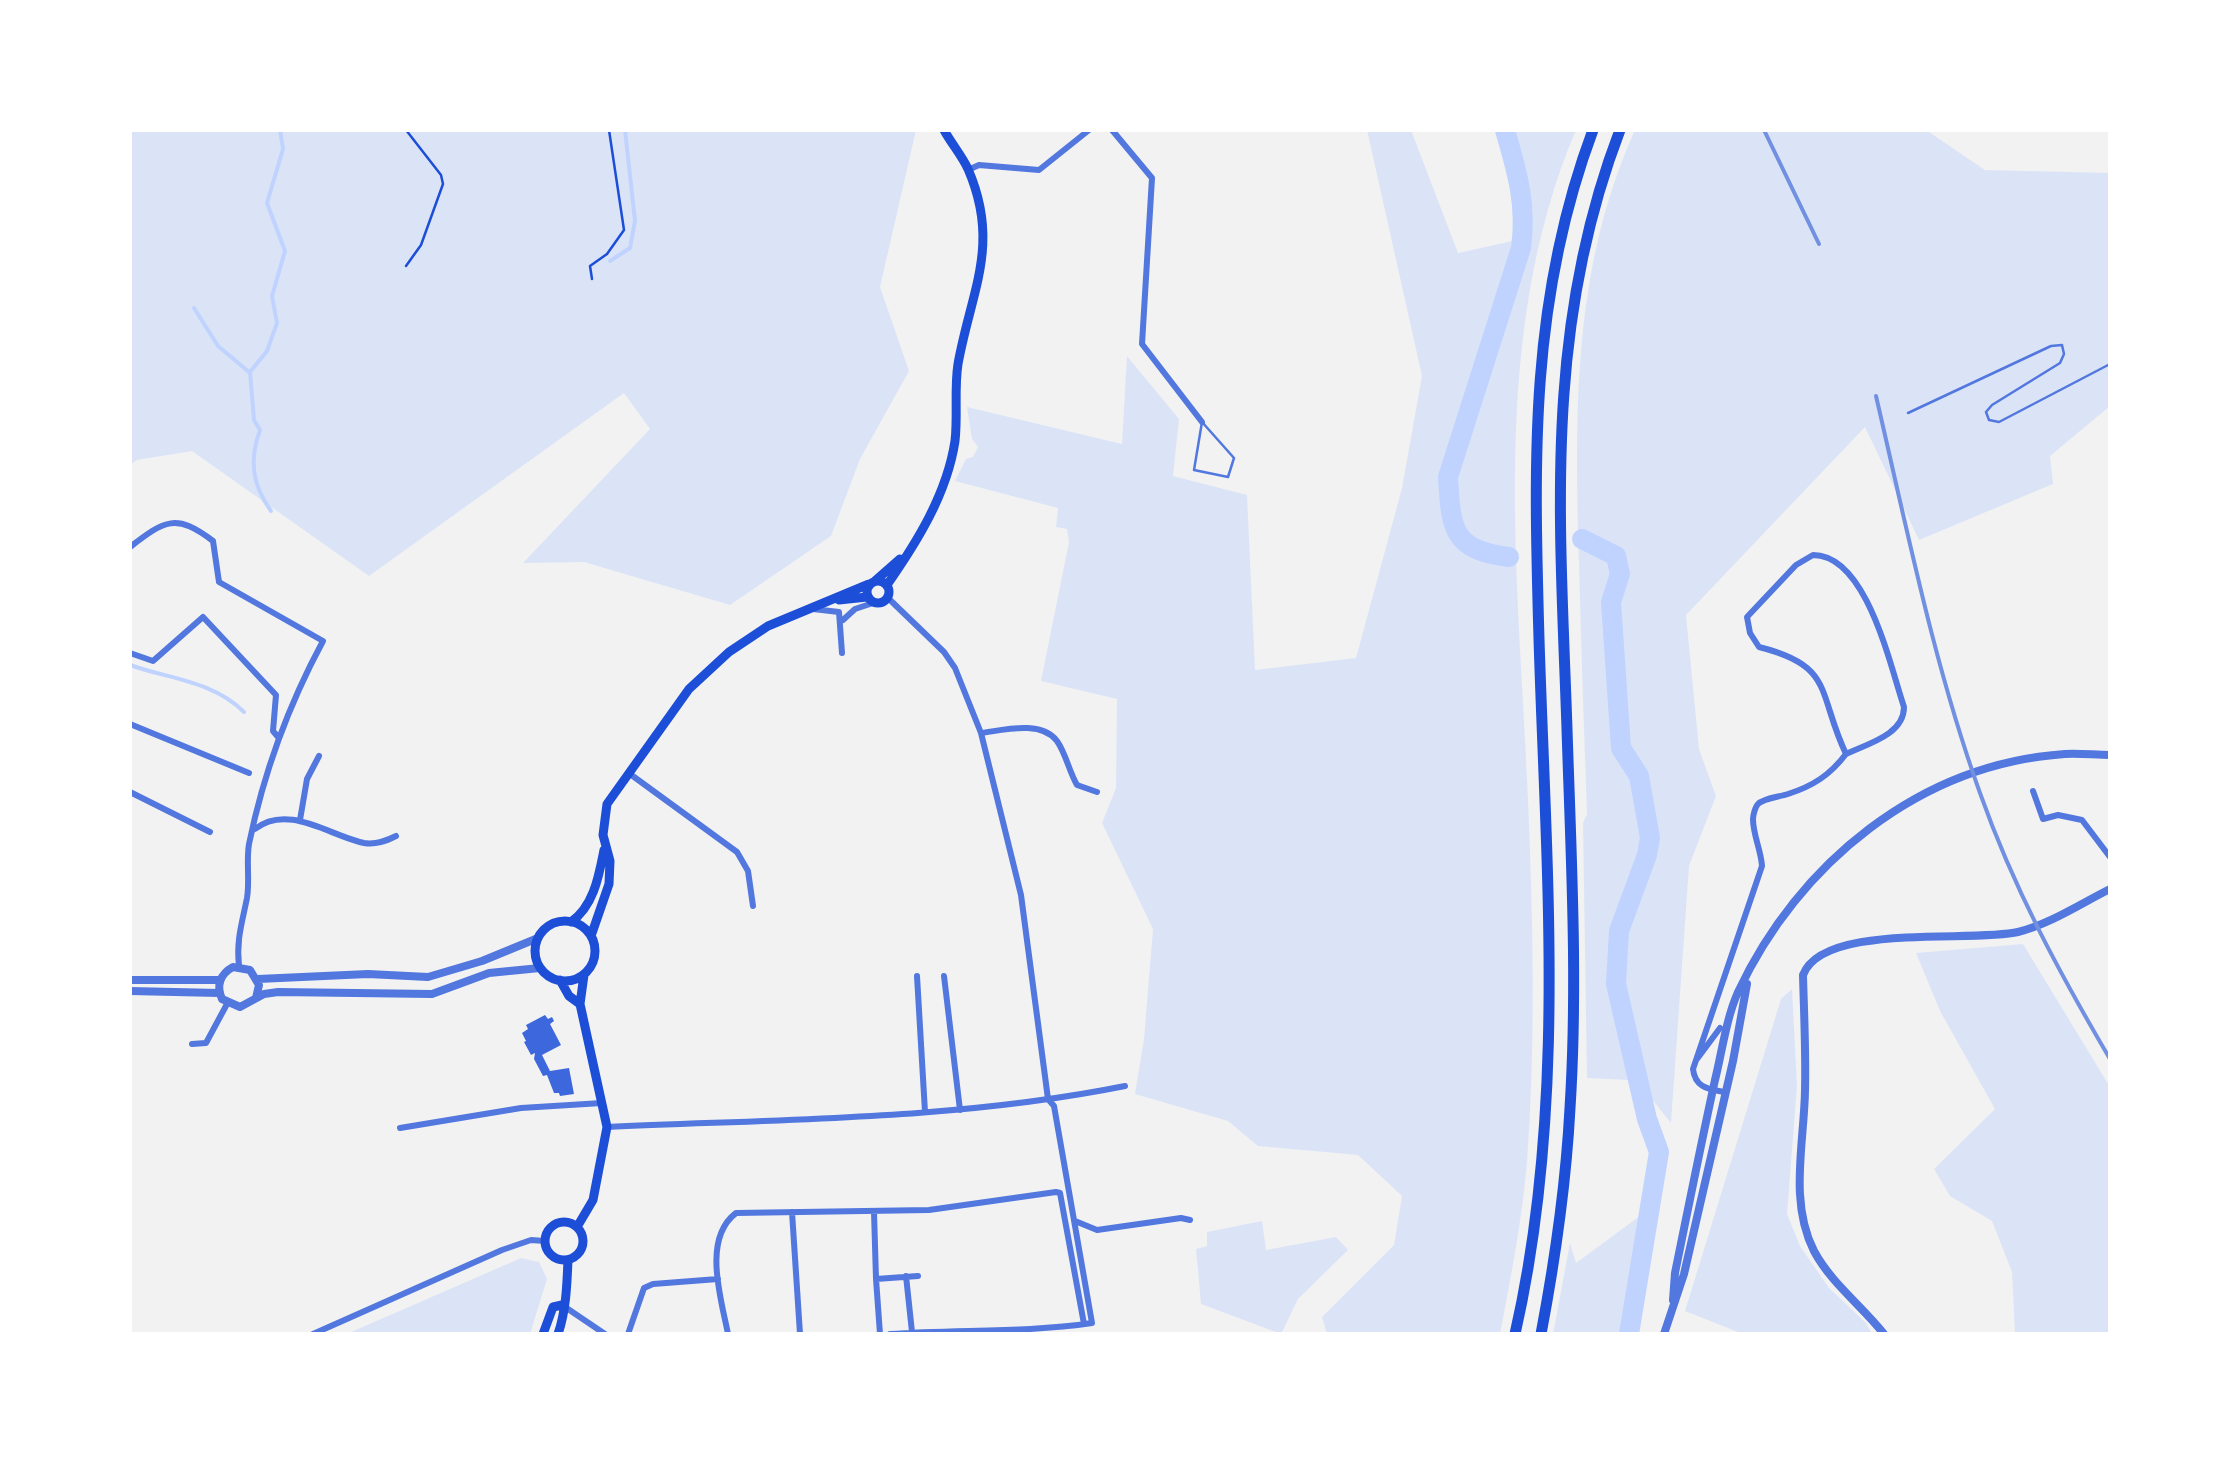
<!DOCTYPE html>
<style>
body{margin:0}
#map{position:relative;width:2240px;height:1464px;overflow:hidden;background:#f2f2f2;font-family:"Nunito Sans",sans-serif}
canvas{display:block}
.frame{position:absolute;inset:0;border:132px solid #fff;pointer-events:none}
</style>
<div id="map">
<canvas width="2240" height="1464"></canvas>
<div class="frame"></div>
</div>
<script>
const ctx = document.querySelector('canvas').getContext('2d');
ctx.lineJoin = 'round';
function fill(path, color) {
  ctx.fillStyle = color;
  ctx.fill(path, 'evenodd');
}
function stroke(path, color, width, dash) {
  ctx.strokeStyle = color;
  ctx.lineWidth = width;
  ctx.lineCap = dash ? 'butt' : 'round';
  ctx.setLineDash(dash || []);
  ctx.stroke(path);
}
fill(new Path2D(`
 M130,130H916L880,287L909,371L860,459L831,536L730,605L584,562L523,563L650,429L624,393L369,576L192,451L137,460L130,465Z
 M1367,130H1411L1458,253L1517,240L1523,211L1510,130H1576C1487,338 1519,578 1528,798C1533,919 1536,1041 1527,1162C1522,1220 1511,1277 1500,1334H1327L1322,1317L1394,1245L1402,1196L1358,1155L1258,1146L1228,1121L1135,1094L1144,1039L1153,929L1102,823L1116,788L1117,699L1041,681L1069,542L1067,529L1056,527L1058,508L955,481L966,459L973,457L978,447L972,439L967,407L1122,444L1127,356L1179,419L1173,476L1247,495L1255,670L1356,658L1402,488L1422,376Z
 M1635,130H1926L1985,170L2110,173V406L2050,456L2053,484L1919,540L1865,427L1686,615L1699,749L1716,796L1689,866L1671,1123L1646,1092L1629,1080L1587,1078L1583,823L1587,814C1584,731 1581,647 1579,563C1575,414 1572,269 1635,130Z
 M2023,944L2110,1087V1334H2015L2012,1272L1992,1221L1950,1196L1934,1169L1995,1109L1940,1011L1916,953Z
 M1792,989L1797,1086L1787,1214L1800,1246L1829,1288L1866,1323L1872,1334H1743L1685,1311L1781,999Z
 M1648,1210L1622,1334H1553L1570,1243L1576,1263Z
 M1262,1221L1266,1250L1336,1237L1348,1250L1298,1299L1281,1334L1201,1304L1196,1249L1207,1246V1232Z
 M521,1258L539,1262L547,1279L530,1334L349,1333Z`), '#dbe4f7');
stroke(new Path2D(`
 M610,261L630,248L635,221L625,130
 M194,308L218,346L249,372
 M271,511C252,485 249,460 260,430L254,420L250,372L267,351L277,323L272,296L285,251L267,203L283,149L280,130
 M130,665C169,679 213,681 244,712`), '#bfd3fe', 4);
stroke(new Path2D(`
 M1505,130C1517,171 1527,205 1521,248L1448,477C1451,529 1452,550 1509,557
 M1582,539L1616,556L1620,574L1611,602L1621,748L1639,776L1650,838L1647,855L1619,931L1616,984L1647,1119L1659,1152L1629,1334`), '#bfd3fe', 20);
fill(new Path2D(`
 M545,1015L548,1019L552,1017L554,1021L550,1024L561,1045L542,1055L550,1071L569,1068L574,1094L560,1096L559,1093H554L547,1075L543,1076L534,1059L535,1053L531,1055L524,1042L526,1041L522,1033L528,1029L526,1025Z`), '#3d67dc');
stroke(new Path2D(`
 M406,130L441,175L443,184L421,245L406,266
 M592,279L590,266L607,254L624,230L609,130`), '#1d4ed8', 2.5);
stroke(new Path2D(`
 M1908,413L2051,346L2062,345L2064,354L2060,363L1992,405L1986,412L1989,420L1999,422L2110,364
 M1202,422L1234,458L1228,477L1194,470Z`), '#5277de', 2.5);
stroke(new Path2D(`
 M1112,130L1152,178L1142,344L1202,422
 M968,170L979,165L1039,170L1089,130
 M130,547C165,520 176,513 213,541L219,582L323,641C288,706 264,771 249,844C246,861 250,880 247,898C242,923 236,941 239,966
 M888,598L944,652L955,668L981,733L1021,895L1048,1099L1054,1106L1092,1323C1024,1333 957,1329 890,1334
 M813,609L839,612L842,653
 M843,620L855,609L873,603
 M130,653L153,661L203,617L276,695L273,731L278,737
 M130,724L249,773
 M981,733C1004,730 1041,720 1057,741C1066,754 1069,771 1077,785L1097,792
 M630,774L737,852L748,871L753,906
 M2033,791L2043,819L2058,815L2082,820L2110,857
 M130,792L210,832
 M300,820L307,779L319,756
 M255,829C288,803 330,836 364,843C376,845 386,841 396,836
 M917,976L925,1112
 M944,976L960,1110
 M192,1044L206,1043L227,1004
 M1697,1059L1720,1028
 M1724,1092C1709,1089 1695,1088 1693,1069L1762,866C1761,850 1753,835 1753,819C1753,816 1755,807 1758,804C1764,798 1779,797 1788,794C1813,786 1830,775 1846,754C1817,693 1835,666 1759,647L1750,633L1747,617L1796,565L1813,555C1867,555 1890,666 1904,707C1904,735 1867,744 1846,754
 M607,1127C779,1119 956,1120 1125,1086
 M400,1128L521,1108L602,1103
 M792,1212L800,1334
 M874,1212L876,1279
 M1075,1221L1097,1230L1181,1218L1190,1220
 M906,1276L912,1332
 M565,1307L605,1334
 M313,1334L502,1250L531,1240L545,1241
 M628,1334L644,1288L653,1284L718,1279
 M728,1334C721,1298 702,1239 736,1213L929,1210L1056,1192L1060,1193L1084,1324
 M880,1334L876,1279L918,1276`), '#5277de', 6);
stroke(new Path2D(`
 M258,979L368,974L428,977L482,961L538,938
 M130,980H220
 M130,991L219,993
 M256,998L259,985L250,970L233,967C220,974 216,986 222,999L240,1007L264,994L278,992L432,994L489,973L540,968
 M1673,1300L1675,1273C1688,1209 1701,1144 1715,1080C1722,1052 1726,1019 1738,992C1798,864 1919,764 2065,754C2079,753 2095,755 2110,755
 M1664,1334L1684,1274L1733,1061L1747,984
 M1884,1334C1862,1306 1831,1283 1814,1251C1789,1202 1804,1144 1805,1091C1806,1053 1804,1014 1803,975C1823,922 1972,943 2018,932C2050,924 2080,904 2110,889`), '#5277de', 8);
stroke(new Path2D(`
 M867 592a11 11 0 1 1 22 0a11 11 0 1 1-22 0Z
 M875,581L900,559
 M887,585C917,542 947,494 955,441C958,415 954,389 958,364C971,291 1001,245 968,169C962,156 951,143 944,130
 M839,600L867,597
 M535 951a30 30 0 1 1 60 0a30 30 0 1 1-60 0Z
 M571,922C594,906 599,875 604,850
 M591,936L609,884L610,861L603,835L607,804L689,689L729,652L768,626L869,584
 M560,980L569,996L580,1004
 M545 1241a19 19 0 1 1 38 0a19 19 0 1 1-38 0Z
 M577,1227L593,1200L607,1127L580,1004L584,975
 M543,1334L553,1307L562,1305
 M558,1334C566,1311 567,1285 568,1260`), '#1d4ed8', 9);
stroke(new Path2D(`
 M1515,1334C1567,1106 1546,870 1539,639C1534,460 1529,301 1593,130
 M1541,1334C1555,1260 1566,1184 1570,1108C1578,982 1571,856 1567,729C1560,520 1543,331 1620,130`), '#1d4ed8', 11);
stroke(new Path2D(`
 M1764,130L1819,244
 M1876,396C1907,529 1934,665 1980,793C2014,889 2059,972 2110,1059`), '#7290e2', 4);
</script>
